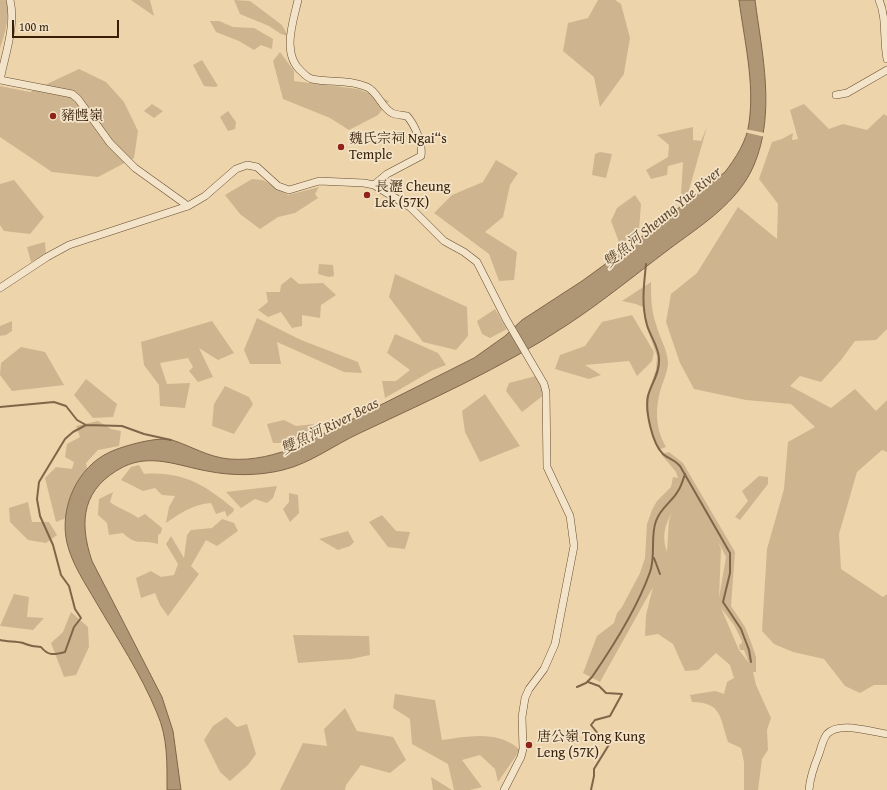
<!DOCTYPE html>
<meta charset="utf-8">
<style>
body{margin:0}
#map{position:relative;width:887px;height:790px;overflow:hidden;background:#edd4ab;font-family:"Gentium Book Plus",serif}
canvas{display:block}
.scale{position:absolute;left:12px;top:20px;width:107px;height:18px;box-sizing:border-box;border:2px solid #371f08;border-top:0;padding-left:5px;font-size:12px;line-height:14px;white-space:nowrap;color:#371f08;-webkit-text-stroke:3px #f3e3c8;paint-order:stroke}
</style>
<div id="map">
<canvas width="887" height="790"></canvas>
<div class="scale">100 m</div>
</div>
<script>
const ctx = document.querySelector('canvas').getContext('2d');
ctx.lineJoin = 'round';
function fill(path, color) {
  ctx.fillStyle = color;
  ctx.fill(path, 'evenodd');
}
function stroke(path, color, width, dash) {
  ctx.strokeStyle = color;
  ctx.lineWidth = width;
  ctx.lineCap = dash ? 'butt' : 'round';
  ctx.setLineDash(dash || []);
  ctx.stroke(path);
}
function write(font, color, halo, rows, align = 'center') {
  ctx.font = font + ' "Gentium Book Plus","Noto Serif TC",serif';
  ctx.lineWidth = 3.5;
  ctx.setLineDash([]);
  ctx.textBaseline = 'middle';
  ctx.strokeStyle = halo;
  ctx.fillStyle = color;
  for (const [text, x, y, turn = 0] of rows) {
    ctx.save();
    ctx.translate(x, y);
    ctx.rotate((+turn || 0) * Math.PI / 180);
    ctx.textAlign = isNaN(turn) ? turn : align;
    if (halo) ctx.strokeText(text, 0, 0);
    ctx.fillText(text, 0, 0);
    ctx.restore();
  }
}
fill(new Path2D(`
 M0,0H7C10,15 5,34 0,48Z
 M131,0H150L154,16Z
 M234,0L250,1L282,25L288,36L281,34L269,26L240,14Z
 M598,0H615L621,4L630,38L625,67L624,74L600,107L594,77L563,51L568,23L588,18Z
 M210,21H219L233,27L254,28L273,39L272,49L261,45L254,50L239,41L216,32Z
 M280,52L294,71V81L358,89L389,101L378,115L349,130L330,118L283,99L273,61Z
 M202,60L218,86L215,87L204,86L193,65Z
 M79,69L106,82L124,102L138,131L134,158L98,177L52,172L0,137V86L30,92Z
 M152,104L163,111L154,118L144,111Z
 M804,104L829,129L843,124L867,130L884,114L887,116V329L876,340L855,341L841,360L821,382L800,376L790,386L831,408L855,389L876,411L887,400V452L882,450L857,472L839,534L841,569L883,597L887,594V685H874L860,693L845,686L824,659L793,652L774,644L762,631L767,549L784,489L788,442L815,427L791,404L746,400L694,389L680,363L666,322L671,294L697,273L738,207L777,239L778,204L759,179L772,142L782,139L793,133L792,140L798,139L790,110Z
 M228,111L236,122L235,129L228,131L220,117Z
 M693,127V140L701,141L707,127L685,204L681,194L683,162L668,166L667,175L651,179L646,170L668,157L669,145L657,135Z
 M600,152L612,154L606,178L592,175L595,154Z
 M496,160L518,173L510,185L503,217L485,232L517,252L514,280L499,281L489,254L434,213L452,195L483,182Z
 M252,179L263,180L288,195L319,187L315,194L318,198L295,213L278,217L260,229L240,214L225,195Z
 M14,180L44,217L30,234L4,231L0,225V184Z
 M635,195L641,204L639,230L627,241L619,242L611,221L617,208Z
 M45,242L46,255L31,262L27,247Z
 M319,264L333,265L334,276L329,277L318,274Z
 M395,274L467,307L468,336L456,350L423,342L389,297Z
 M291,277L299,284L323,283L336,295L321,305L320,318L302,315V326L292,328L281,312L268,317L258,310L268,302L266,292H280L281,285Z
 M651,282C651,296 651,310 656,324C659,337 667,348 668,362C668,371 664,379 661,388C655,408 655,429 666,447L658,450L653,439L646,410V398L656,370L657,356L646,325L643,307L636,304L622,301Z
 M495,309L507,329L490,338L482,334L477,321Z
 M632,315L654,352L652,361L637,376L629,361L585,365L601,375L589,379L555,369L560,355L585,346L602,322Z
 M257,318L301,340L358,362L362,373L344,372L277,342L281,364H250L244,350Z
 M12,321V331L6,335L0,336V326Z
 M212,321L234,353L218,360L199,348L213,377L198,382L189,371L193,367L188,358L160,363L167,384L190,383L185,408L160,406L159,385L144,365L141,342Z
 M395,334L438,353L446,365L433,370L385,398L382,381H396L410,370L387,353Z
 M21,347L45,352L64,385L12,391L0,375L1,363Z
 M536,376L545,394L522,412L506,391L509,383Z
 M86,379L117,404L113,417L93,418L74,395Z
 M225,386L249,397L253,404L234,434L212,426L214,404Z
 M485,394L520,446L480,462L465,432L462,411Z
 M284,420L296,426L314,424L317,429C305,438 289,444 273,443L267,424Z
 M98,421L111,429L121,431L119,446L98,450L86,463L87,468C75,484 67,498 66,518L56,522L45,478L56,467L72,469L74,462L65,457L67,444L80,437L76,426Z
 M669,452L683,463L735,552L731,606L745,627L751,642L756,657V672H753L756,685L771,718L767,730L768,750L762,759L758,790H744V762L741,748L728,742C720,718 722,702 692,702L690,695L715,691L724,694L727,682L734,678L730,665L716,653L698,670L685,671L673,644L658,634L645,636L646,615L653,587L600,682L583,673L597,636L614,623L617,613L622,607L640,573L645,558L647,524L652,510L657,501L671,487L673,477L678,478L676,472L661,454ZM672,513L669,520L667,552C662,538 664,525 672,513ZM718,541L726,557L719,598L721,549ZM721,608L734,625L742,641V643L739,645L740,650H744L749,663L739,650Z
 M139,465L144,474C183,471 205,485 234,509L233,512L227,517L225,511L216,514L211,503C193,504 181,513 166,523L169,507L175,496L162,495L155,488L143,491L121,480L131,467Z
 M759,476L768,477V484L740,520L735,517L748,501L742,491Z
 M277,486L273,498L267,503L255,499L241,508L226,492Z
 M113,492L110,502C119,509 129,511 138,518L145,514L162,528L161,533L158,535V544C142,539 137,547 123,533L109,535L107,523L98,515L99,499Z
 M289,493L298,495L299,513L290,522L283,509L289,502Z
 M28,502L32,522H49L57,535L46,543L28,540L10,522L9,508Z
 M382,515L396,531L410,532L405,549L388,547L369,522Z
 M222,519L234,523L238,531L217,546L206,540L191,566L199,574L168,616L160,605L155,593L141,598L136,578L151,571L161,577L174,575L178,564L166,544L171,536L184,558L187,535L191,530L212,528Z
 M348,531L354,542L350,546L338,550L319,539Z
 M14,594L29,597L27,617L44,618L33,630L0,626Z
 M71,612L88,627L89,647L76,675L64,677L51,643L63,632Z
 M293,635L369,636L370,655L351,659L298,663Z
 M395,694L435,700L442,740C469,736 499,730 520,750L498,782L495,769L480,755L462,760L482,787L470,790H454L448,764L412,744L410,719L393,708Z
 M345,708L357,731L393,737L406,760L390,773L361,765L346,785L345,790H280L303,743L327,746L324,729Z
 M226,717L237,727L247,724L256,754L248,765L230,781L220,772L204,740L213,726Z
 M431,777L452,790H433Z`), '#ceb58f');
const water = new Path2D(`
 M739,0H755C762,54 776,113 754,165C738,203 700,226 668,250C635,275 602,302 567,325C502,368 430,400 360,433C334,445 311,463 283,470C258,476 232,476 207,471C179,466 151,453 123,467C83,488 78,520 92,561L162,697L173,731L181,790H167C167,763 168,738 157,713C141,674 117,638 96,602C85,583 72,564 67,543C59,508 77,467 110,452C123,446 158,436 172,440C191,446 208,457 229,459C254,461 275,455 299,446L474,358L505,336L522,320L582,281L622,252L725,172C735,159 747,141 749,123C755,83 744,39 739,0Z`);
fill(water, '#af9674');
stroke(water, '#7f6649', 1);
fill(new Path2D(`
 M745,129L765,133V137L744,132Z`), '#edd4ab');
stroke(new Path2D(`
 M646,264C644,285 641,304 647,325C650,336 659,347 659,359C660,373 651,384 648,396C645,411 652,443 663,454C668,459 674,459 680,466L730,553V573L723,602L741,629L749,650L751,662
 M0,407L54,402L66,406L77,420L86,425L122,426L144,434L171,440
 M654,558L660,574
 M0,640C7,642 16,641 23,643C31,646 32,647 41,647C48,656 54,655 65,652L74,627L81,618L75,609L69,586L61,575L53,545L40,516L37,499L39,482L65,439L73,432L86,425
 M588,682L599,686L606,693L622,694L610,716L595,720L591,725L603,740L610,743L594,769V776L591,790
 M577,687L586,683L592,677C614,645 637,609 650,572C656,555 650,537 656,521C661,507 672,502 678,491C681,487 683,480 685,474`), '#7f6649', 2);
const minor = new Path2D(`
 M298,0C293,22 281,55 302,72C305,75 308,78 312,79C330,83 349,79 367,87C378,92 381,107 392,113C396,115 402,115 407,116C415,125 423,144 421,156L387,174L374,185
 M879,0C887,18 883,39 887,59
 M0,80L72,94L78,99L110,143L135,168L188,206
 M0,80C5,55 16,25 10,0
 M836,95L847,93L887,70
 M0,288L47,257L69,245L188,206L205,196L236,169L247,165L257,167L278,186L289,190L319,181L364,183L374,185L410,207L444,241L464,252L477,262L506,319L544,384L546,392L547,467L570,516L574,546L555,644L544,669L529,689L525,698L522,717L523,749L521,757L504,790
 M809,790C810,777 814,766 819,754C821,748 823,739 827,734C839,721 871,732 887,734`);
stroke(minor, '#644c31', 8);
stroke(minor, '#f3e3c8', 7);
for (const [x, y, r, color] of [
 [53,116,4,"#8f2418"],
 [341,147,4,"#8f2418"],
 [367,195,4,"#8f2418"],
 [529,745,4,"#8f2418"]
]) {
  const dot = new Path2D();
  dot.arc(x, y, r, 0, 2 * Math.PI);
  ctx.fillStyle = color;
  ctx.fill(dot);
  stroke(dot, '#f3e3c8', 1.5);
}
write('14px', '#371f08', '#f3e3c8', [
 ["豬乸嶺",61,116],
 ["魏氏宗祠 Ngai“s",349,139],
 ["Temple",349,155],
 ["長瀝 Cheung",375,187],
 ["Lek (57K)",375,203],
 ["唐公嶺 Tong Kung",537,737],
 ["Leng (57K)",537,753]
], 'left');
write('italic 15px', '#61492e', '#f3e3c8', [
 ["雙魚河 Sheung Yue River",663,218,-40],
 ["雙魚河 River Beas",330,427,-27]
]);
</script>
